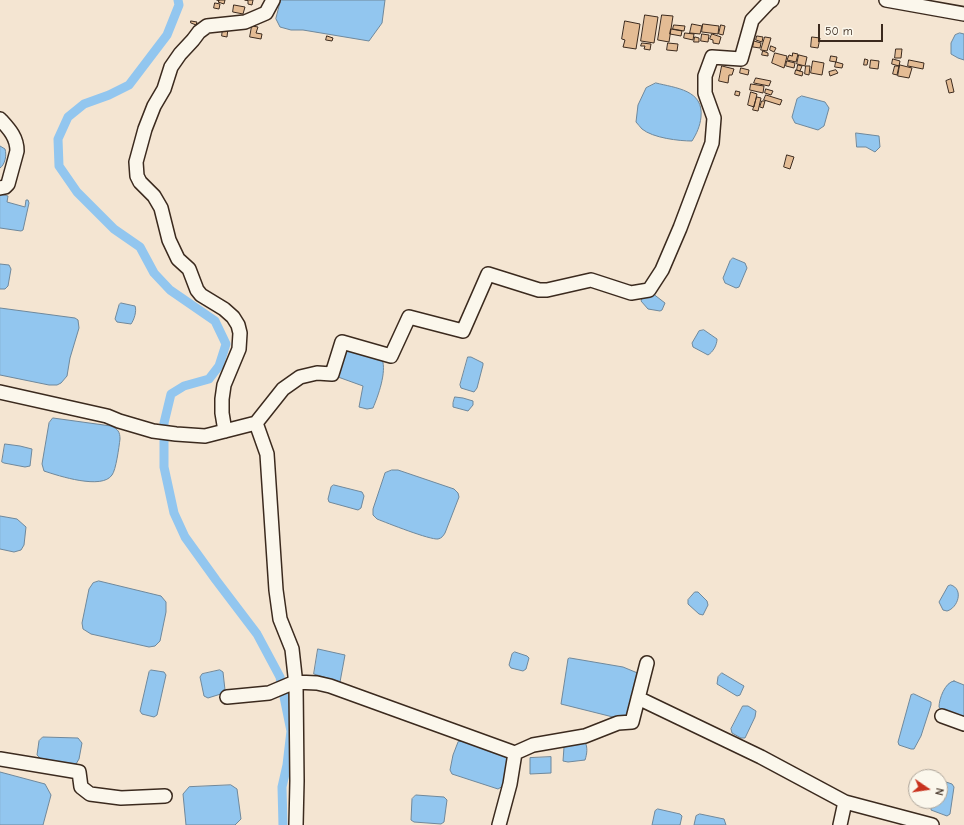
<!DOCTYPE html>
<style>
body{margin:0}
#map{position:relative;width:964px;height:825px;overflow:hidden;background:#f4e5d2;font-family:"Comic Neue",sans-serif}
canvas{display:block}
.north{position:absolute;left:908px;top:769px;width:40px;height:40px;box-sizing:border-box;background:#fbf7ec;border:1px solid #aea59a;border-radius:50%;rotate:103deg;font-size:11px;font-weight:700;line-height:16px;text-align:center;color:#3b2a1e}
.north::after{content:'';display:block;margin:auto;width:14px;height:18px;background:#c8321e;clip-path:polygon(50% 0,100% 100%,50% 72%,0 100%)}
.scale{position:absolute;left:818px;top:24px;width:65px;height:18px;box-sizing:border-box;border:2px solid #3b2a1e;border-top:0;padding-left:5px;font-size:12px;line-height:14px;white-space:nowrap;color:#3b2a1e;-webkit-text-stroke:3px #fbf7ec;paint-order:stroke}
</style>
<div id="map">
<canvas width="964" height="825"></canvas>
<div class="north">N</div>
<div class="scale">50 m</div>
</div>
<script>
const ctx = document.querySelector('canvas').getContext('2d');
ctx.lineJoin = 'round';
function fill(path, color) {
  ctx.fillStyle = color;
  ctx.fill(path, 'evenodd');
}
function stroke(path, color, width, dash) {
  ctx.strokeStyle = color;
  ctx.lineWidth = width;
  ctx.lineCap = dash ? 'butt' : 'round';
  ctx.setLineDash(dash || []);
  ctx.stroke(path);
}
const water = new Path2D(`
 M281,0H385L382,23L369,41L303,30H291L280,27L276,19Z
 M960,33L964,34V60L958,58L951,54V43L955,35Z
 M656,83C676,88 704,90 701,117C700,126 697,133 692,141C679,141 653,138 642,129C640,127 638,124 636,122L638,105L646,88Z
 M802,96L825,102L829,108L824,126L818,130L795,123L792,117L797,99Z
 M856,133L879,136L880,147L875,152L866,147H857Z
 M0,146L5,149C7,155 5,165 0,168Z
 M0,194L8,196L7,202L25,207L26,200H28L29,203L23,230L21,231L0,228Z
 M733,258L745,263L747,268L739,287L736,288L725,283L723,278L730,261Z
 M0,264L9,265L11,269L8,286L5,289H0Z
 M652,293L665,303L662,310L660,311L648,309L641,301L643,296Z
 M121,303L135,306C137,311 134,320 131,324L117,322L115,319L119,305Z
 M0,308L75,318L78,320L79,328L70,358L67,376L61,383L57,385H49L0,375Z
 M704,330L717,339C717,345 713,352 708,355L693,347L692,343L699,331Z
 M349,349L382,359C387,372 378,396 373,408L367,409L359,407L363,386L338,377L335,373L343,350Z
 M468,357H471L483,363V365L477,388L474,392L461,388L460,385Z
 M455,397L463,398L473,401V405L468,411L453,407V403Z
 M53,418L111,426C118,429 120,432 120,439C119,447 116,470 112,475C102,490 59,476 44,471L42,464L49,423Z
 M5,444L20,446L32,449L30,466L25,467L4,463L2,462Z
 M392,470H398L454,489L458,493L459,497L445,533C443,536 442,538 438,539C430,540 387,523 377,519L373,515V509L385,473Z
 M334,485L362,492L364,496L361,508L358,510L329,502L328,499L331,487Z
 M0,516L17,519L26,527L24,545L21,550L14,552L0,549Z
 M99,581L161,596L166,602V612L160,641L155,646L149,647L91,634L83,629L82,623L89,589L93,583Z
 M951,585C964,589 958,608 947,611L943,610L939,602L948,586Z
 M695,592H698L707,601L708,605L703,615L699,614L688,604V600Z
 M318,649L345,655L340,682L314,674Z
 M515,652L527,656L529,658L526,669L523,671L511,668L509,665L512,654Z
 M570,658L623,667L640,674L628,718L625,720L561,704L568,659Z
 M151,670L164,672L166,675L157,715L154,717L142,714L140,711L149,672Z
 M220,670L223,672L225,690L224,693L208,698L204,696L200,677L202,674Z
 M722,673L744,686L740,695L737,696L717,684L718,677Z
 M954,681L964,685V721L942,711L939,707C939,699 945,682 954,681Z
 M914,694L931,702V705L921,736L914,749H911L899,745L898,742L911,695Z
 M743,706H748L756,711L755,717L745,738H741L732,733L731,729Z
 M43,737L78,738L82,743L79,759L76,764L42,760L37,755L39,741Z
 M463,741L509,756V763L503,786L498,789L452,774L450,770L453,755L458,742Z
 M585,742C588,747 587,754 585,760L568,762L563,761L564,747L565,745Z
 M551,757V773L530,774V758Z
 M0,772L45,784L51,795L43,825H0Z
 M940,780L952,784L954,787L950,814L947,816L931,810L932,801H940Z
 M231,785L237,789L241,819L235,825H186L183,794L189,787Z
 M416,795L444,797L447,800L444,822L441,824L414,822L411,820L412,799Z
 M658,809L680,814L682,816L680,825H652L655,811Z
 M700,814L724,819L726,825H694L696,816Z`);
fill(water, '#92c6ef');
stroke(water, '#6f889b', 1);
stroke(new Path2D(`
 M178,0L179,5L167,35L129,85L109,95L84,104L68,117L58,139L59,166L77,192L114,229L140,247L154,273L170,290L215,321L226,344L219,366L209,379L184,386L171,394L164,423V467L174,513L185,537L216,580L257,634L280,677L291,731L287,765L282,787L283,825`), '#92c6ef', 9);
const building = new Path2D(`
 M217,0H225L224,4L218,2L219,1Z
 M245,0H253L252,5L248,4V1Z
 M215,3L220,4L219,9L214,8Z
 M234,5L245,7L243,14L233,12Z
 M645,15L658,17L654,43L641,41Z
 M662,15L673,16L669,42L658,40Z
 M191,21L197,22L196,25L191,23Z
 M625,21L640,24L636,49L623,47L625,40L622,39Z
 M692,24L702,26L700,34L690,33Z
 M703,24L719,26L718,34L702,32Z
 M674,25L685,26L684,31L673,29Z
 M721,25L725,26L723,35L719,34Z
 M252,26L258,27L256,33L262,34L261,39L250,37Z
 M223,28H228L227,37L222,36Z
 M671,29L682,31L681,36L670,34Z
 M685,33L694,34L693,40L684,38Z
 M702,34L709,35L708,42L701,41Z
 M712,34L721,37L719,44L713,43V40L710,39Z
 M327,36L333,38L332,41L326,40Z
 M757,36L763,37L762,42L756,40Z
 M695,37L699,38V42H694Z
 M765,37L771,38L767,51L761,50Z
 M812,37L820,38L818,48L811,47Z
 M754,41L761,43L760,48L753,47Z
 M642,43L651,44L650,50L644,49L645,46H641Z
 M668,43L678,44L677,51L667,50Z
 M771,46L776,48L774,52L770,50Z
 M896,49H902L901,58H895Z
 M763,51L768,53V56L762,55Z
 M775,53L787,56L784,68L772,63Z
 M793,53L798,54L796,62L787,60L789,55L792,56Z
 M799,55L807,57L805,66L797,64Z
 M831,56L837,57L836,62L830,61Z
 M865,59L868,60L867,65H864Z
 M893,59L900,61L899,66L892,64Z
 M871,60L879,61L878,69L870,68Z
 M909,60L924,63L923,69L908,66Z
 M787,61L795,63L794,68L786,66Z
 M813,61L824,63L822,75L811,73Z
 M836,62L843,64L842,68L835,67Z
 M798,65L802,66L800,71L797,70Z
 M900,65L912,68L909,78L898,76Z
 M722,66L734,69L732,75H729L728,83L719,81Z
 M806,66H810L809,75L805,74Z
 M895,66H899L897,75L893,74Z
 M741,68L749,70L748,75L740,73Z
 M796,70L803,72L802,76L795,74Z
 M836,70L838,73L830,76L829,72Z
 M756,78L771,81L769,86L754,83Z
 M951,79L954,92L949,93L946,81Z
 M751,84L764,86L763,93L750,90Z
 M766,89L773,91L771,95L765,93Z
 M736,91L740,92L739,96L735,95Z
 M751,92L757,94L754,107L748,105Z
 M766,95L782,100L780,105L764,100Z
 M757,97L761,98L758,111L753,110Z
 M762,101H765L763,108L760,107Z
 M787,155L794,157L790,169L784,167Z`);
fill(building, '#e4bc94');
stroke(building, '#3b2a1e', 1);
const minor = new Path2D(`
 M886,0L964,14
 M0,119C9,129 17,137 17,151L8,184L5,187L0,188
 M0,392L107,416L119,421L153,431L176,434L205,436L256,423L283,389L300,377L317,373L332,374L342,342L391,356L409,317L463,331L488,274L539,290H547L591,280L631,293L649,290L662,270L680,228L712,143L714,118L705,93V76L712,57L741,59L752,20L769,2L772,0
 M256,423L267,454L276,590L280,619L292,649L296,685L297,781L296,825
 M225,431L222,413V399L224,385L239,349L240,333L238,325L233,317L224,309L201,295L197,290L189,269L178,259L169,240L161,208L154,196L140,182L137,176L136,162L145,129L154,106L164,89L171,67L180,54L193,40L199,32L207,26L245,22L266,13L273,0
 M227,697L269,693L295,682L317,683L330,686L515,753L510,784L499,825
 M638,698L761,757L845,802L932,825
 M942,716L964,724
 M515,753L533,745L585,736L618,723L632,722L647,663
 M0,759L79,772L81,787L90,794L121,798L165,796
 M840,825L845,802`);
stroke(minor, '#3b2a1e', 16);
stroke(minor, '#fbf7ec', 13);
</script>
